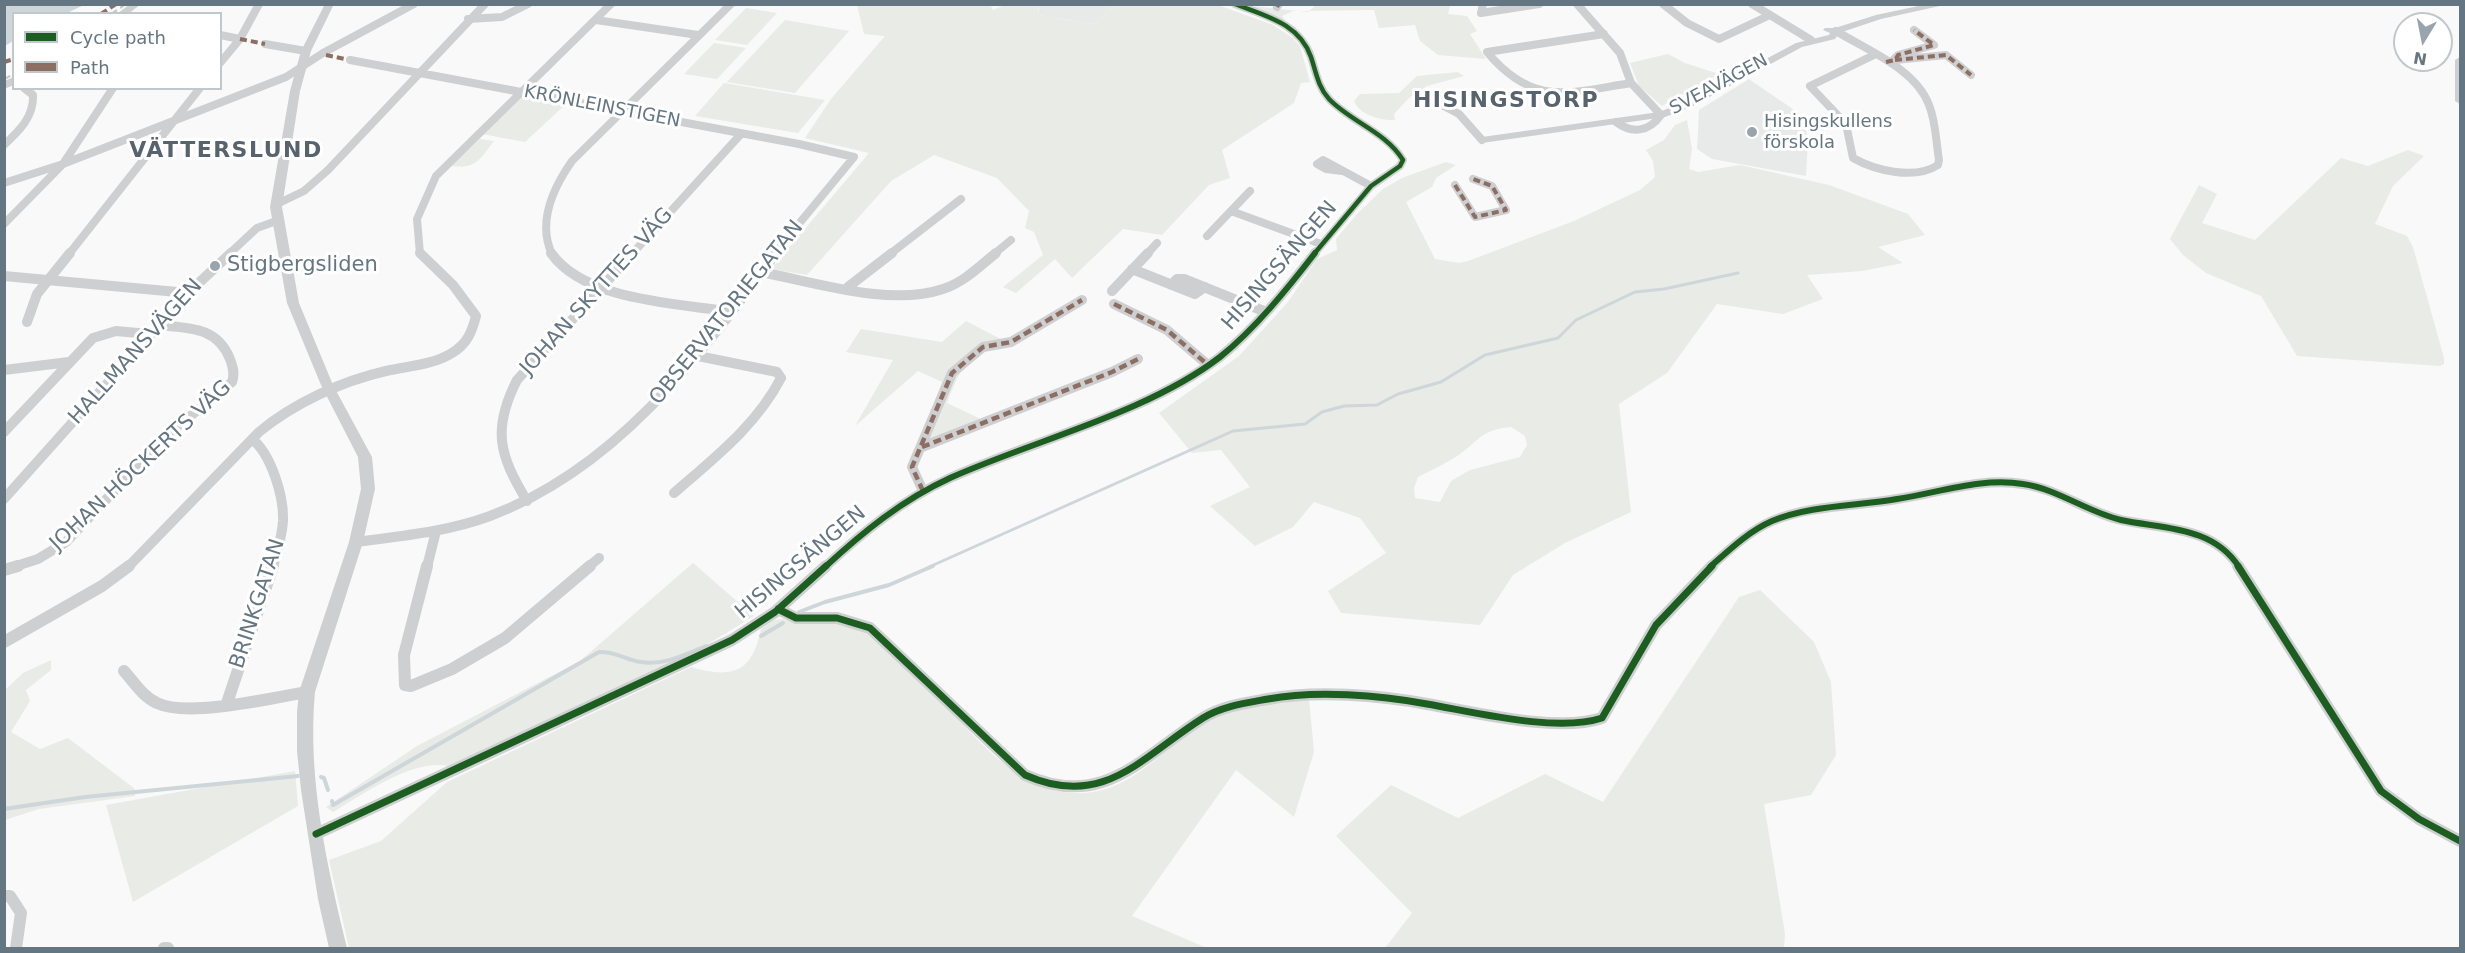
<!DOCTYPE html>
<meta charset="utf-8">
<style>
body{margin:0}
#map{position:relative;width:2465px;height:953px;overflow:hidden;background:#f9f9f9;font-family:"DejaVu Sans",sans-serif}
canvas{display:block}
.frame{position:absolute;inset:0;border:6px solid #657683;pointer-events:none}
.legend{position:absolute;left:12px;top:12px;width:210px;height:78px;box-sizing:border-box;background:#fff;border:2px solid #c1c8cd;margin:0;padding:8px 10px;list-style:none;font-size:18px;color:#657683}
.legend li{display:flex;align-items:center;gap:12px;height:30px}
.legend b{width:30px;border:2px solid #c1c8cd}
.north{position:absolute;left:2393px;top:12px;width:60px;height:60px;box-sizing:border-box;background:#fff;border:2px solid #c1c8cd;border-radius:50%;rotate:190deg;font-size:16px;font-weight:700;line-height:24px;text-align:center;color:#657683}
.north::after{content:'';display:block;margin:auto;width:21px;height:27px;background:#99a4ac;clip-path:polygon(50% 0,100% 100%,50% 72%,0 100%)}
</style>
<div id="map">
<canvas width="2465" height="953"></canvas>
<div class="frame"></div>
<ul class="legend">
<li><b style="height:8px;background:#1b5e20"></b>Cycle path</li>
<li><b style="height:8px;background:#8d6e63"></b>Path</li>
</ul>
<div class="north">N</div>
</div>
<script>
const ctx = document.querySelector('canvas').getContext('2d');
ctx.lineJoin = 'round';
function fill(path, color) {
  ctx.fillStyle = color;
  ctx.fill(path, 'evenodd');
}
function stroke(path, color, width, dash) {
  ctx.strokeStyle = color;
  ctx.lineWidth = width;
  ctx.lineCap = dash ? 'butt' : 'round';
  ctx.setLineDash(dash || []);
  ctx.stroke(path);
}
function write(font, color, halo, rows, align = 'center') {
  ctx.font = font + ' "DejaVu Sans",sans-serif';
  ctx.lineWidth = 6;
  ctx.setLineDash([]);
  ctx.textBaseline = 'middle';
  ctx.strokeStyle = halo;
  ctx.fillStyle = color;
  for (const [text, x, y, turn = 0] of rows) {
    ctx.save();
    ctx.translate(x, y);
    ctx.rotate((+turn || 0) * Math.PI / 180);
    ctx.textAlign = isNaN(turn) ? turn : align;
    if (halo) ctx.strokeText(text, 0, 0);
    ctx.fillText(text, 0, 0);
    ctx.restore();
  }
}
fill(new Path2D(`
 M1039,4L1112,5L1095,24L1038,15Z
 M1749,79L1794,110L1805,124L1808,140L1806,176L1712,159L1697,149L1699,110Z`), '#e8e9e9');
fill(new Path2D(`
 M990,4L993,10L1005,5H1050L1038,8V15L1095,24L1112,5H1218L1273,25L1293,38L1300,46L1310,82L1301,83L1294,103L1222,150L1230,178L1209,185L1162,235L1123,229L1072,278L1055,259L1016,293L1003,287L1043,255L1034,232L1025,228L1029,211L997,178L934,155L891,181L807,275L771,269L869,153L805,138L831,99L885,36L864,34L857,5Z
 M1242,5L1308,12L1316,5H1450L1448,14L1467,16L1477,31L1470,34L1486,59L1438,55L1420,41L1415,25L1379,28L1374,10L1293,11L1282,16L1286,21Z
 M746,8L777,13L747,45L715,40Z
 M785,20L849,31L795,93L727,82Z
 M714,43L746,48L717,79L684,74Z
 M1668,54L1685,63L1719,74L1662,106L1639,86L1630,63Z
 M1458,72L1464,76L1427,86L1409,98L1394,114L1395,120C1382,121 1359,115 1354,101L1360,94L1399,93L1417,76Z
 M724,83L825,100L798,133L695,116Z
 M523,95L567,103L525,142L482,134Z
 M1687,120L1692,149L1689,169L1698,172L1740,165L1829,185L1908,214L1925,235L1878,247L1903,263L1862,271L1807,275L1823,299L1783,314L1717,304L1667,373L1619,404L1631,512L1565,543L1513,575L1480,625L1341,613L1328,591L1386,553L1360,518L1314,502L1293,527L1255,546L1210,506L1250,487L1221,450L1192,453L1159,413L1239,356L1288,302L1317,259L1337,250L1336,239L1357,214L1383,189L1402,178L1446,162L1456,165L1436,178L1432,187L1406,202L1435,259L1459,263L1468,261L1574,221L1640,190L1655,177L1653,161L1646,150L1664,140L1675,125ZM1511,427L1525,436L1527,445L1520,457L1470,470L1451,481L1440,502L1415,498L1414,488L1418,477C1431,470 1445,464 1457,456C1480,441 1479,430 1511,427Z
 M480,139L494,141C479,160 477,169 450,166Z
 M2408,150L2424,156L2393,186L2375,224L2407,236L2413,247L2444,358V364L2440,366L2297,356L2261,296L2206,273L2183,255L2170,239L2199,185L2217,194L2202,223L2255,240L2341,158L2368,166Z
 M966,321L1012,345C968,352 962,364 947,403L989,423L915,452L942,382L918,371L855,426L893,360L846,352L861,329L942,342Z
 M693,563L754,616L677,663L448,766C412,759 364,794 333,812L326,807L417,746L580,661Z
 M1760,590L1814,642L1831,682L1836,755L1811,795L1764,804L1785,934L1784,948H1385L1412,913L1336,836L1391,785L1458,818L1545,774L1603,802L1739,597Z
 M783,619C798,625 807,622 823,621C846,621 867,631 885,645C947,690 1003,806 1093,792C1139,785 1172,740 1211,717C1238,702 1278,703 1309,699L1314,752L1294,817L1236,770L1132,916L1207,948H349L329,860L381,841L447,782L691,667C732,679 752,673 761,629L773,620Z
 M51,660V670L26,690L30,701L11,732L40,749L68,738L135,789V796L39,809L5,820V690L23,673Z
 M295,771L298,806L133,902L106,805Z`), '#e8ebe6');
fill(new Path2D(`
 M5,4H84V5L67,13L14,14L13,41L5,46Z`), '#ced6d9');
stroke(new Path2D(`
 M929,567L1233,431L1305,424L1322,412L1344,406L1377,405L1398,394L1441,382L1485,355L1558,338L1576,320L1635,292L1664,289L1738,273`), '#ced6d9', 3);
stroke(new Path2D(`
 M799,612L825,602L889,585L933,566
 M761,636L783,623
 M321,777L324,778L328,790
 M332,801L333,805L599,652C615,651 626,660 641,662C664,666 686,654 706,646
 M4,809L85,797L298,776`), '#ced6d9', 4);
stroke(new Path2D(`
 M1235,4C1265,16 1299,23 1311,57C1316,72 1318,87 1329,99C1351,122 1386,132 1403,160L1400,166L1371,186L1314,254
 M1483,4L1481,13L1539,4
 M1577,4L1620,53L1631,83L1661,115C1649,132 1632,134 1616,122
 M1663,4L1687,23L1719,39L1770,15
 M1752,4L1811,40
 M1277,7L1279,4
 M468,19L502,17L528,4
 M596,20L698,35
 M1836,31C1867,50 1916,69 1929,105C1936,122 1936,142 1939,160L1938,165C1915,180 1876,171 1853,158L1846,124L1810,86L1874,55
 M1604,34L1487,52C1533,107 1568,93 1631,83
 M220,35L240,39
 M265,44L306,51
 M350,60L799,144L854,157L774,254
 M1895,60L1946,55L1971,75
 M1892,61L1898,55L1934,45L1914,30
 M220,63L240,39L259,4
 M1442,105L1459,114L1482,140
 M4,145C19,131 34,117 33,95L24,88
 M1342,171L1326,169L1317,164L1323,160L1371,186
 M4,183L63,164L286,77L323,53L414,4
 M1455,185L1475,217L1506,210L1492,186L1473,179
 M277,204L304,191L328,170L485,4
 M1231,211L1321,244
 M4,224L63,164L113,88
 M1207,236L1250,191
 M69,254L200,88
 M229,254L257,228L279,220
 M420,254L417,219L436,176L611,4
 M552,254C537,222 553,188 572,161L731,4
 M632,254L741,134
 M890,254L961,199
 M994,254L1011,240
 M1147,254L1157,243`), '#cecfd0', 8);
stroke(new Path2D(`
 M551,253C585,301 676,303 731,312
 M1132,269L1195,294L1205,287
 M761,272C814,282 890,307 943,289C963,283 980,266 996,253
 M4,276L188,293
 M1171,285L1177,279H1184L1266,312
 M848,287L892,253
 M1112,291L1148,253
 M1114,304L1167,330L1208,365
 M27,322L37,294L70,253
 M4,370L69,362
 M4,432L93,338L116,331L149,334
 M252,439C271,454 284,496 283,521C282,537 277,552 273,567
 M922,447L1112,372L1138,359
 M923,491L912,467L952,373L983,347L1011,342L1082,300
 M674,493C714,458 756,426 781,378L777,372L698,356
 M4,499L188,293L231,253
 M527,501C499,455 492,429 517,380L633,253
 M356,542C401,536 447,532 490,516C617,468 698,358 776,253
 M13,567L38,559L66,542L166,436L232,382C235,374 233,367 230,359C217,326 188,328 157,325
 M128,567L259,432C294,403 342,381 386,371C408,366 433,365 452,353C467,344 472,332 476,316L453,285L420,253
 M427,567L436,531
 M588,567L599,558
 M825,567C863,532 902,500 950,478C1035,440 1147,413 1220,357C1255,329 1288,288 1315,253
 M1710,567C1729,550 1749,531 1772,521C1810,505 1857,506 1897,499C1938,493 1981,477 2023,484C2058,489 2087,512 2121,520C2163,529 2213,526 2239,567`), '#cecfd0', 10);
stroke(new Path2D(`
 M427,566L404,655L405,685L411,686L452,669L505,638L590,566
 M2238,566L2381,791L2419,819L2460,841
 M4,570L18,566
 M778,609L796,618H837L870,628L1025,775C1104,810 1141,757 1203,718C1222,706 1246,703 1268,699C1316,690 1379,695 1427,704C1474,712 1557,733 1602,718L1656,625L1712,566
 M4,642L102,586L129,566
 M124,671C134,682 143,697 157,703C187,718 273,698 307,692
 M227,703L273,566
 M316,834L732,640L775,612L826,566
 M4,896H10L21,913L16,948
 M164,948H168`), '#cecfd0', 12);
fill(new Path2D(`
 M130,4H141L128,14H117Z
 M325,4H334L311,51L300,91L282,207L299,303L333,385L372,457L375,489L363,542L315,692C307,778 327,866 347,948H329L318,899L301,790L297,751V712L299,692L349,542L361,489L358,457L321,385L287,303L270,207L290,91L301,51Z
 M1928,4H1949L1881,19L1839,33L1835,39L1802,47L1693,106L1665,117L1482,143L1477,140L1482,137L1659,112L1685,102L1796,43L1829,35L1830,33L1823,30L1825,28H1835L1876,15Z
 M2460,57V104L2455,101V60Z
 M14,77V85L4,89V81Z`), '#cecfd0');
stroke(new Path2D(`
 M111,14L126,4
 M4,79L14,74`), '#c3c5c6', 2, [7, 4]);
stroke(new Path2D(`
 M1277,7L1279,4
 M101,14L116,4
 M240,39L265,44
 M326,55L345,59
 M1895,60L1946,55L1971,75
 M4,62L14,59
 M1886,62L1895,60L1898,55L1934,45L1914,30
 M1455,185L1475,217L1506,210L1492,186L1473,179`), '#8d6e63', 4, [7, 4]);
stroke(new Path2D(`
 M1114,304L1167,330L1208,365
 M922,447L1112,372L1138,359
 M923,491L912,467L952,373L983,347L1011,342L1082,300`), '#8d6e63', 4.5, [8, 4.5]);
stroke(new Path2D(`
 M1235,4C1265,16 1299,23 1311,57C1316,72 1318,87 1329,99C1351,122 1386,132 1403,160L1400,166L1371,186L1314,254`), '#1b5e20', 4.5);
stroke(new Path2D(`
 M825,567C863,532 902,500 950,478C1035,440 1147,413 1220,357C1255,329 1288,288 1315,253
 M1710,567C1729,550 1749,531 1772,521C1810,505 1857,506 1897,499C1938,493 1981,477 2023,484C2058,489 2087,512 2121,520C2163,529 2213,526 2239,567`), '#1b5e20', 6);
stroke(new Path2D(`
 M2238,566L2381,791L2419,819L2460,841
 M778,609L796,618H837L870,628L1025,775C1104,810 1141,757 1203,718C1222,706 1246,703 1268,699C1316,690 1379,695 1427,704C1474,712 1557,733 1602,718L1656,625L1712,566
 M316,834L732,640L775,612L826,566`), '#1b5e20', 7);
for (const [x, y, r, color] of [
 [1752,132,6,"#99a4ac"],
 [215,266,6,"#99a4ac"]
]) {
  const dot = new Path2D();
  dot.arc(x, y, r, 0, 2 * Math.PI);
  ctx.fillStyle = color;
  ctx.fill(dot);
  stroke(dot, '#fff', 2);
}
write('18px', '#657683', '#fff', [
 ["SVEAVÄGEN",1719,85,-28],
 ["KRÖNLEINSTIGEN",602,107,11]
]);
write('18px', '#657683', '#fff', [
 ["Hisingskullens",1764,122],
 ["förskola",1764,143]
], 'left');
write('21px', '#657683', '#fff', [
 ["Stigbergsliden",227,266]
], 'left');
write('21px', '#657683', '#fff', [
 ["HISINGSÄNGEN",1280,266,-49],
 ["JOHAN SKYTTES VÄG",597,292,-48],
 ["OBSERVATORIEGATAN",727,313,-51],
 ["HALLMANSVÄGEN",136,352,-48],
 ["JOHAN HÖCKERTS VÄG",141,466,-43],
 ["HISINGSÄNGEN",801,563,-40],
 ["BRINKGATAN",258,604,-72]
]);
ctx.letterSpacing = '1.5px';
write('bold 22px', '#57646e', '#fff', [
 ["HISINGSTORP",1506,101],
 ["VÄTTERSLUND",226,151]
]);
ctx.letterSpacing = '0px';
</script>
